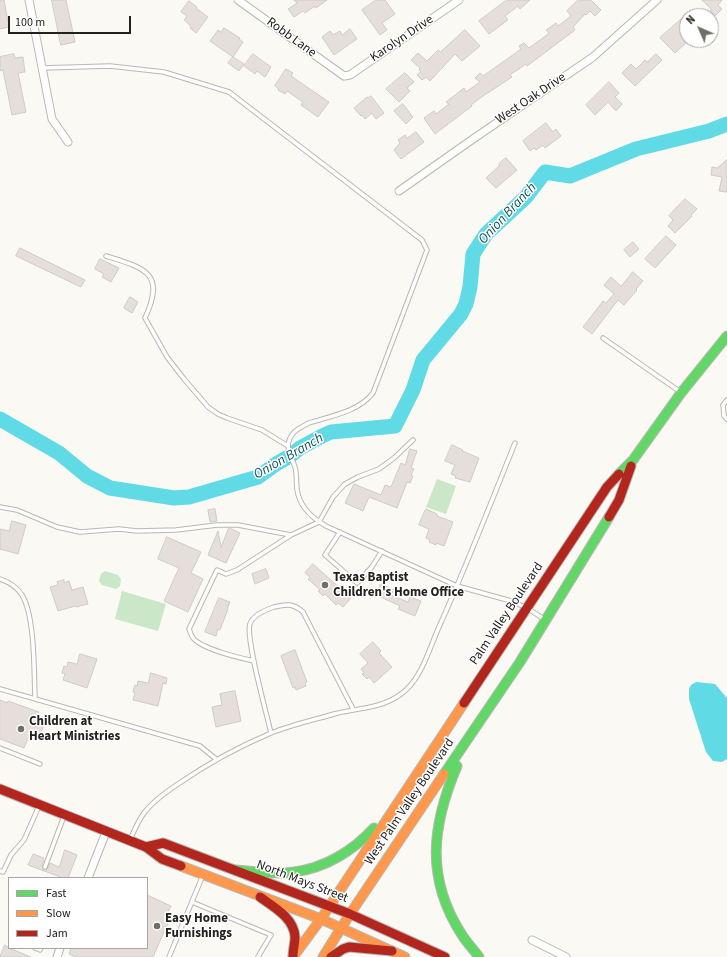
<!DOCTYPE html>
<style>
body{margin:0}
#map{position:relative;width:727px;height:957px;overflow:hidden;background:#faf9f4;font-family:"Source Sans 3",sans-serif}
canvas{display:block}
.legend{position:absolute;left:8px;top:877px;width:140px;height:72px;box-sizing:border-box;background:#fff;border:1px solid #a7a6a5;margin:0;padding:5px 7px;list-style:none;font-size:12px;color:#22211d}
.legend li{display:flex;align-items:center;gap:8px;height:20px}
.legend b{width:20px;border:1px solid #a7a6a5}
.north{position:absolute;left:679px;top:8px;width:40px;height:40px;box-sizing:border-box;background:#fff;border:1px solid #a7a6a5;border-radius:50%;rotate:315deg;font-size:11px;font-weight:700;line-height:16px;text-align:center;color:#22211d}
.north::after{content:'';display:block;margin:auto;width:14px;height:18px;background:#6e6d68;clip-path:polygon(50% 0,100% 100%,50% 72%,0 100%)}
.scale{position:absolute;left:8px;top:16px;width:123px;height:18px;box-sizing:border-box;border:2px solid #22211d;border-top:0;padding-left:5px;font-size:12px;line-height:14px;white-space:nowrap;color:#22211d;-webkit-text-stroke:3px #fff;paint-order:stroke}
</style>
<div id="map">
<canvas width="727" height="957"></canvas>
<ul class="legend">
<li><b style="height:5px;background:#63d668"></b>Fast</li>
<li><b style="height:5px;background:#ff974d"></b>Slow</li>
<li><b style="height:5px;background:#b3261e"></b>Jam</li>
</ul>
<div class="north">N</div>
<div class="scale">100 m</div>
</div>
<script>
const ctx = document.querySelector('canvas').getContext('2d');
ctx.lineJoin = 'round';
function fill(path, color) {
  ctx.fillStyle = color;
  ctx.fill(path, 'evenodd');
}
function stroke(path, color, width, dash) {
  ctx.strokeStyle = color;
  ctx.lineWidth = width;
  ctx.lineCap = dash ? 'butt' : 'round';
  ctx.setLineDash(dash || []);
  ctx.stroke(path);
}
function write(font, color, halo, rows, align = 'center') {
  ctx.font = font + ' "Source Sans 3",sans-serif';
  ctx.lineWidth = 3;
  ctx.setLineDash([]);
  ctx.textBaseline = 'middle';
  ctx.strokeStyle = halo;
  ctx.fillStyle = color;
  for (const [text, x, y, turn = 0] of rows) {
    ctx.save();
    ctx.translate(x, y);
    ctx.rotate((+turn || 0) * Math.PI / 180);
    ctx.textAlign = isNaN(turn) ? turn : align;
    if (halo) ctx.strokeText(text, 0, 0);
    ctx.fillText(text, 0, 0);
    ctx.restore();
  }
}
fill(new Path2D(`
 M437,479L456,486L446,514L426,507Z
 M105,571L118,575L121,579L120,586L116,589L102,585L99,581L101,574Z
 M122,591L166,604L158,631L115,619Z`), '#cae7c7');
fill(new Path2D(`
 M696,682L715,684L727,698V759L722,762L713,761L706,752L689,699V689L691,685Z`), '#60dae5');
stroke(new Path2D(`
 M0,419L59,453L87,476L110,488L174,498L189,497L258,477L276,464L290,456L300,448L322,436L331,432L395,426L413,390L423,360L461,314L466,304L470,287L473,254L486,234L526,197L545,172L570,176L636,149L709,131L727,124`), '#60dae5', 15);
const building = new Path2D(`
 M0,0H4L9,27L0,29Z
 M52,0H66L75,42L61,45Z
 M294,0H327L316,8L315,6L305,13L303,11L294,17L288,9L297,3Z
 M376,0H385L395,14L382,23L387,30L380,35L362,10Z
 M507,0H530L520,9L518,6L505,16L508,20L489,34L479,21Z
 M578,0H591L601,10L595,16L590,11L586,15L585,14L573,27L575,30L527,66L526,64L510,75L512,77L483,96L471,105L472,106L435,134L424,118L434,111L436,114L449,104L446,102L464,88L466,92L480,82L475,78L480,73L483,76L503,62L521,49L519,46L524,43L529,48L543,38L549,33L546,30L556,23L558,26L571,16L567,11Z
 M702,0H722L718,5L722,9L711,20V9Z
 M189,1L197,7L196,8L208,17L196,33L190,28L191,26L184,20L187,16L181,12Z
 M687,14V42L675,53L660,38Z
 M224,28L240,38L239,39L243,42L233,57L210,41L218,30L221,32Z
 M350,29L357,39L334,55L322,37L330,31L333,35L340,31L342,35Z
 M465,30L480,46L462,61L455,54L430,81L426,77L422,80L417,75L421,72L419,70L420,68L411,60L418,53L427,61L438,50L440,52Z
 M14,54L15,58L23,57L25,72L18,73L26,112L12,115L3,70L0,71V57Z
 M253,54L271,67L265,77L257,71L255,74L244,66Z
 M656,54L662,60L635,86L622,73L631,64L636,69L645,60L647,62Z
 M233,57L244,64L239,71L228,63Z
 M286,69L293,73L291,76L329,102L318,117L301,105L303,102L287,91L285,94L278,90L279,89L275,86Z
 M405,73L414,82L407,88L410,91L399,102L386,89Z
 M609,82L619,93L615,97L622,104L616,111L608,102L595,115L586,105Z
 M371,96L384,113L376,119L372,113L365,119L362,115L361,116L354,108L367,97L368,98Z
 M403,104L413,117L406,124L394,111Z
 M546,123L553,132L556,129L561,136L545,148L543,145L536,150L534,148L530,151L523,141Z
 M416,132L424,142L401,159L394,150L400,143L398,140L405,135L407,138Z
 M506,158L517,170L496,188L486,178L500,165L499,164Z
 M727,160V192L719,191L722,177L711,175L712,167L717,168Z
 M685,199L697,209L691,215L692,216L675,233L668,226L673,220L669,216Z
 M666,236L676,245L655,268L645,259Z
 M633,242L639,249L630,257L624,250Z
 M20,248L85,280L81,287L16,256Z
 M100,259L119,268L111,282L102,277L104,274L95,269Z
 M633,272L643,281L636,289L637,290L624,305L618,300L592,334L583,327L603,301L606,303L614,294L604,285L611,277L621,286Z
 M130,297L138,302L132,313L124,308Z
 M452,445L463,450L462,451L479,458L470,482L455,478L456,476L451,474L455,465L445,461Z
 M410,449L417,451L411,468L414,469L411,475L413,476L410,483L407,482L397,508L369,497L363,511L345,503L354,484L381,495L385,485L391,487L401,463L405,465Z
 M215,509L217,521L210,522L208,510Z
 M426,509L437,514V516L453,522L444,546L436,543V545L429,542L430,540L426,538L429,529L419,525Z
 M12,521L26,525L18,554L0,549V529L9,531Z
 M229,528L240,533L226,563L208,555L218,531L221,547Z
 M167,537L201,552L191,573L203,579L188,612L164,601L179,568L158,559Z
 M313,564L351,598L343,607L338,603L336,605L325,594L323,596L318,591L320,590L308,579L310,577L305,573Z
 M266,569L269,578L255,584L252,574Z
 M64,580V583L69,581L72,590L83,587L88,604L76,607L75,606L58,611L50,587L58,585L57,582Z
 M381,584L394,590L391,595L408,602L410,597L421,601L415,616L398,609L400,606L376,595Z
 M219,598L230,602L227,609H228L220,630L218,629L216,636L205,632Z
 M373,642L381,651L379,653L392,667L374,683L369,677L367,679L362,674L364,673L361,669L368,663L360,654Z
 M295,650L307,682L305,683L306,686L296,690L295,687L293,688L281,656Z
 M80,654L97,659L87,688L63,680L65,674L62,673L64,666L67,667L68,662L77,664Z
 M151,673L167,678L166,684L163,683L158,706L133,700L135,693L133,692L135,685L137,686L138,681L148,683Z
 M235,691L241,721L216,727L212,707L222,705L220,694Z
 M0,700L7,703L8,701L39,712L36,719L45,722L38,740L29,736L24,748L0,739Z
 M65,850L77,855L68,878H63L28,865L33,854L44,858L42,867L44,870L47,869L50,863L59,867Z
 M147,895L171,906L167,914L171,916L153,957H76L69,954L71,948H147Z
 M5,945L9,948L31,957H0Z`);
fill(building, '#e6dedb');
stroke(building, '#cecbc9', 1);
const lane = new Path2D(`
 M42,68L110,66L164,72L229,92L422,240L427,250L373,393C358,412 331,416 309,423C301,427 292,431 289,441C286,450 292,458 295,467C297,474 296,481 297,489C299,506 312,518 326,526L457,586L511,601L527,608L544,619
 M106,256C145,268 166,273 145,318L167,357L184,379L208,407L218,414L227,418L262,430L288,446
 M603,338L679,391
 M727,400L723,405L724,416L727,419
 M0,507L17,510L57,527L80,532L119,529L137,531L176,530L217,525H238L291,535
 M340,532L325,555L357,583L371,568L382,551
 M0,579C9,582 17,587 22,595C35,616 34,672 35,698
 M254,661C240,658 202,649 193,638C191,635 190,632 189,629L217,570L226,574L237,570L291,535L319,522L333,497L345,484L358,477L379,469L394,458L413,440
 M0,689L200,746L216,759
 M271,733C267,715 245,637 250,624C253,615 265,610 274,607C286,604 293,603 303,612L353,709
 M0,748L40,764
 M130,840C134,831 138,821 144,813C153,801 166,792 178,784C207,764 238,747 271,733C291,725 313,720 334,714C361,707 386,709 407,689C423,673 430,647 439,627C466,567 490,505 515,443
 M45,867L64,816
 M0,871L3,872L11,855L24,840L39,806
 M192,902L271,935L258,957
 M35,948L40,950L41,948
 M169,957L203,875`);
const street = new Path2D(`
 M29,0L52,119L68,142
 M238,0L344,76L350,75L459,0
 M399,191L473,139L593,57L657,0
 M88,878L106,832
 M532,940L566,957
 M57,957L60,948`);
const fast = new Path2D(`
 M619,474L633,460L681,393L727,336
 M457,766C432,825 425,878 462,935C467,943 474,950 479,957
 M444,774L520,662L609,517
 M235,870C254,871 275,875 294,872C325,868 353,851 374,828`);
const slow = new Path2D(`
 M181,866L321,919L405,957
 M293,957L321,919L464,703
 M323,957L350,914L444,774`);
const jam = new Path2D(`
 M609,517L619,500L631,466
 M464,703L607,487L619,474
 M0,789L146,847L162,859L181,866
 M146,847L163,843L350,914L445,957
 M260,897C274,907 294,918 295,937C295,943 293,950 293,956
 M331,957L343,949L349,947L392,951`);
stroke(lane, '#b9b8b3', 5.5);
stroke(street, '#b9b8b3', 9);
stroke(fast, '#b9b8b3', 11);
stroke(slow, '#b9b8b3', 11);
stroke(jam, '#b9b8b3', 11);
stroke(lane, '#fefefd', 3.5);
stroke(street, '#fefefd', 7);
stroke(fast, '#63d668', 9);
stroke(slow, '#ff974d', 9);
stroke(jam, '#b3261e', 9);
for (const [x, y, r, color] of [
 [325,585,4,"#6e6d68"],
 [21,729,4,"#6e6d68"],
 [157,926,4,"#6e6d68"]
]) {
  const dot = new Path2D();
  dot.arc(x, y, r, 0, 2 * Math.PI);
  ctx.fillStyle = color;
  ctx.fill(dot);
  stroke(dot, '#fff', 1.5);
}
write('13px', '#22211d', '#fff', [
 ["Robb Lane",291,38,36],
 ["Karolyn Drive",402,39,-34],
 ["West Oak Drive",531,99,-34],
 ["Palm Valley Boulevard",507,614,-56],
 ["West Palm Valley Boulevard",410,802,-56],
 ["North Mays Street",302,882,21]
]);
write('bold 13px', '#22211d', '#fff', [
 ["Texas Baptist",333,578],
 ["Children's Home Office",333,593],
 ["Children at",29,722],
 ["Heart Ministries",29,737],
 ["Easy Home",165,919],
 ["Furnishings",165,934]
], 'left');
write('italic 14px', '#10535a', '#fff', [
 ["Onion Branch",508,214,-47],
 ["Onion Branch",289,457,-30]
]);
</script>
